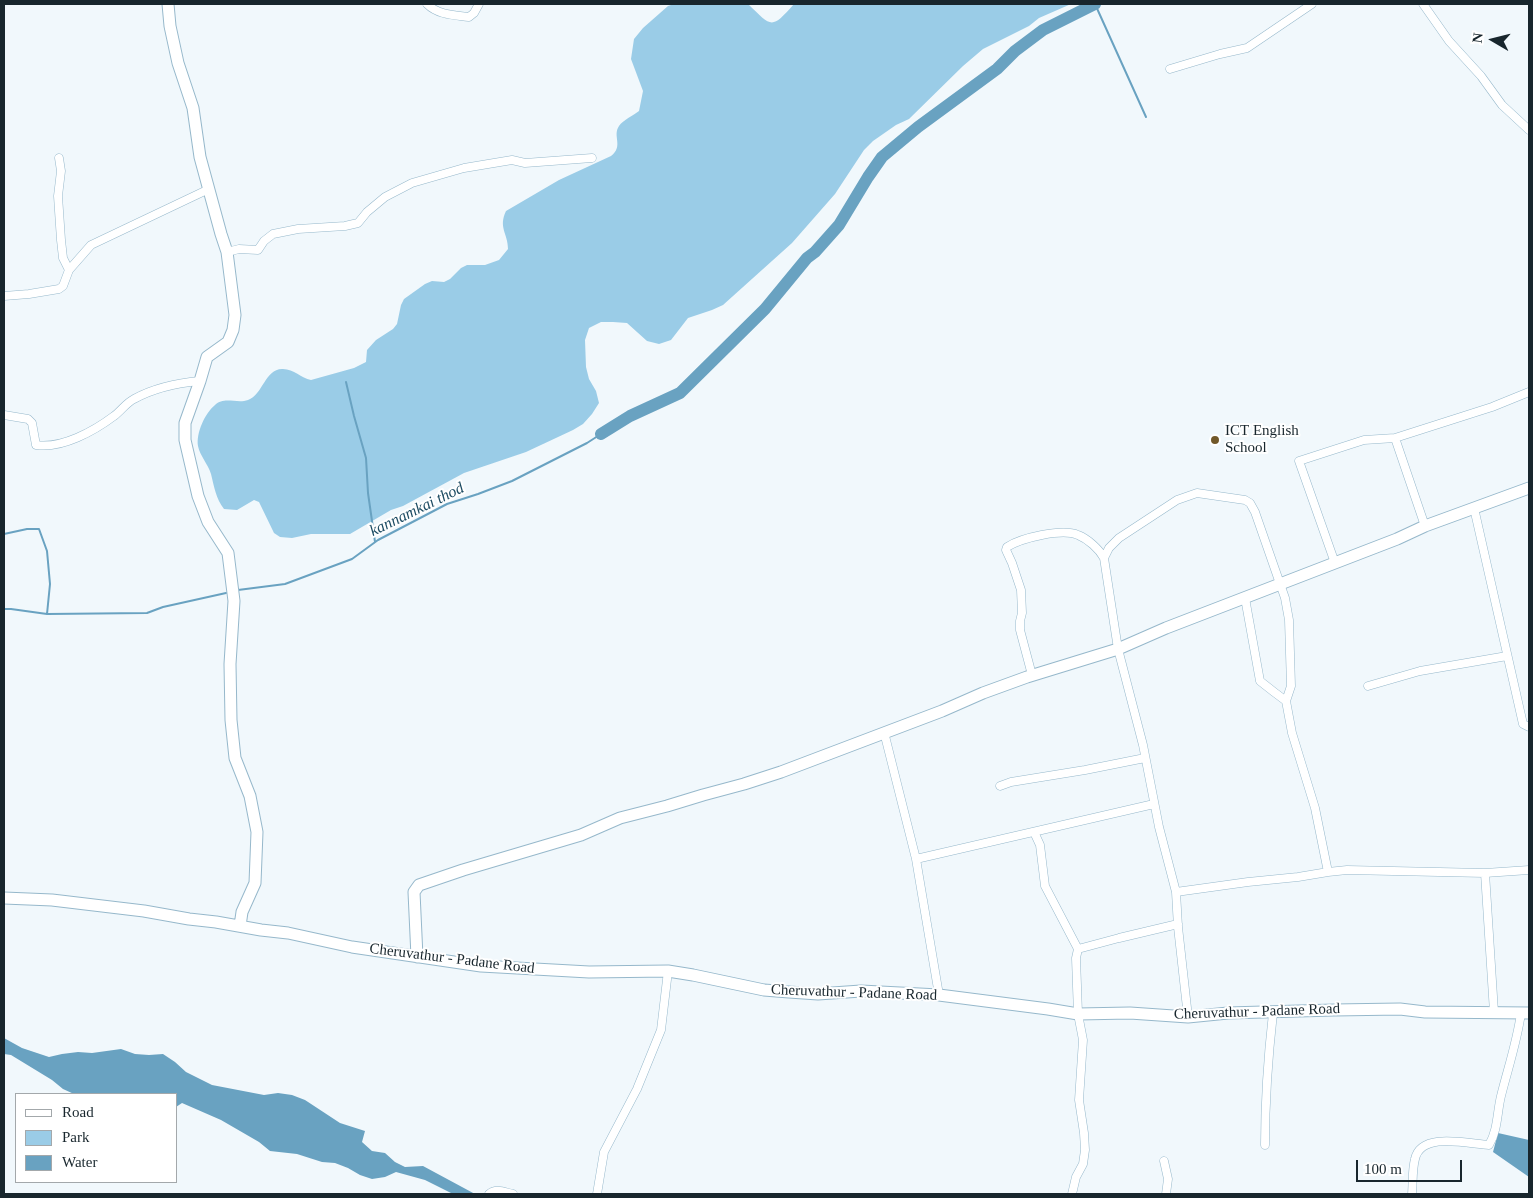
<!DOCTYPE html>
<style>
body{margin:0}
#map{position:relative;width:1533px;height:1198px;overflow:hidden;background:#f1f8fc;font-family:Georgia,serif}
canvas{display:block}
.frame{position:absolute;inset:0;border:5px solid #18262d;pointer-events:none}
.legend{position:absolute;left:15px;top:1093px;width:162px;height:90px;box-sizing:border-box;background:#fff;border:1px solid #a3a8ab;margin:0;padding:6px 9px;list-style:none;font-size:15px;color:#18262d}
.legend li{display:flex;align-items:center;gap:10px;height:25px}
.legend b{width:25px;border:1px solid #a3a8ab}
.north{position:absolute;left:1468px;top:15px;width:50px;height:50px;-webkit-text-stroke:4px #fff;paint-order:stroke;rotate:278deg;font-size:14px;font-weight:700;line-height:20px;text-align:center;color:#18262d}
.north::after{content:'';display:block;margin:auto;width:18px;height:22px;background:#18262d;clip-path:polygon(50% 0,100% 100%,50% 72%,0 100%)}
.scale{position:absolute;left:1356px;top:1160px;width:106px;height:22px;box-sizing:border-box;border:2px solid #18262d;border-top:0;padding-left:6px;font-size:15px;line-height:18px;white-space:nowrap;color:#18262d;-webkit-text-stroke:4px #fff;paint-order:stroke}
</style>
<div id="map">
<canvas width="1533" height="1198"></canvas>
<div class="frame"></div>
<ul class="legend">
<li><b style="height:6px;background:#fff"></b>Road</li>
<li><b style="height:14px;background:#9acce7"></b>Park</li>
<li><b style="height:14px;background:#69a2c1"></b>Water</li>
</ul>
<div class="north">N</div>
<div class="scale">100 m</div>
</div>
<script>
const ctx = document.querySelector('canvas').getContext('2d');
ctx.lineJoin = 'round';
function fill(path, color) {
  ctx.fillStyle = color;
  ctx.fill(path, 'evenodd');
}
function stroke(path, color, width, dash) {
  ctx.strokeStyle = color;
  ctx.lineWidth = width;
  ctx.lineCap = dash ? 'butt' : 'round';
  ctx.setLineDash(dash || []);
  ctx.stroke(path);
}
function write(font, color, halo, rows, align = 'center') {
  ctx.font = font + ' Georgia,serif';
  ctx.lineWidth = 4;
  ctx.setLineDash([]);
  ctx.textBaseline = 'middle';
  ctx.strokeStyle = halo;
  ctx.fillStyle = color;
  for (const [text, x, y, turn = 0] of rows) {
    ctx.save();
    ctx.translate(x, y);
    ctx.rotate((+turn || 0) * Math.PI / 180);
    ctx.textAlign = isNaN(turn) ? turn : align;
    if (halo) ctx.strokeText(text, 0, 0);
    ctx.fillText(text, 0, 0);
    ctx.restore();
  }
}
fill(new Path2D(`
 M674,4H748C772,27 771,30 794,4H1071L1039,18L1029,26L983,49L963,66L909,119L896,125L873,141L864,150L835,194L792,243L723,305L712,310L688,318L671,340L659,344L647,341L627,323L613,322H601L589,328L585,340L586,367L589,379L596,391L599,403L592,414L583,424L573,430L526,452L464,473L403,506L391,510L350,534H311L292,538L280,537L274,533L259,502L254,500L237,510L224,509C216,499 214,486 211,474C208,464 200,456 198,446C196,433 205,413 215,405C224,396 237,404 248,400C263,395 265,368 283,369C294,369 301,378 311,380L354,368L366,362L367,350L376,340L393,329L397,324L401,305L404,299L425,284L432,281L444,282L450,279L461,268L467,265H485L499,260L508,249C508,233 498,228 506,211L559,180L611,156C624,146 612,136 619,126C623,120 634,115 639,111L643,91L631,59L634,39L643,28L668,6Z`), '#9acce7');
fill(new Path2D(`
 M4,1038L22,1048L49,1057L62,1054L78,1052L92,1053L121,1049L135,1054L149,1055L163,1054L175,1062L186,1072L212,1085L264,1095L278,1093L292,1095L305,1100L340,1123L365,1131L362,1142L372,1151L385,1153L395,1162L405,1167L423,1166L475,1194H453L425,1180L396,1172L385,1177L372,1179L360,1175L348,1168L335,1163L322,1162L297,1154L270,1151L259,1142L221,1120L182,1103L176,1107V1094H74L63,1089L52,1080L11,1055L4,1054Z
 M1498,1133L1529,1140V1177L1493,1152Z`), '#69a2c1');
stroke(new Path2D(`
 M1095,4L1146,117
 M346,382L354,416L366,458L368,493L375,542
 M4,534L27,529H39L47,551L50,584L47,614
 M238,590L285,584L352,559L378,540L447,504L478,494L512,481L587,443L601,434
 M4,609H11L47,614L147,613L163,607L226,593`), '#69a2c1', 2);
stroke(new Path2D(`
 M601,434L630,416L680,393L765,309L807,258L815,252L839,225L868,177L882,157L918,127L997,69L1015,51L1043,30L1095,4`), '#69a2c1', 12);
const street = new Path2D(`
 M427,4C438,15 454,15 469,17L474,13L479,4
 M1423,4L1449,41L1481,76L1502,105L1529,130
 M1170,69L1220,54L1247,48L1312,4
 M59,158L61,171L58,196L61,240L63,258L69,270
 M227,252L239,249L258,250L264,241L273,234L298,229L345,226L358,223L367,212L385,197L412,183L464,168L512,160L525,163L592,158
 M4,296L29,294L59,289L63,286L69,270L91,245L209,189
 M4,415L28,419L32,423L36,445C62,449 94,431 114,416C121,411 126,403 134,399C154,388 177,383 200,381
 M1474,508L1523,724L1529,727
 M1425,526L1395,438L1492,407L1529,392
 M1104,558L1109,548L1119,538L1177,500L1197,493L1245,500L1250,503L1255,512L1285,598L1289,620L1291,686L1286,701
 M1335,563L1299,461L1364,440L1395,438
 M1245,598L1260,681L1274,692L1286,701L1292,733L1315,808L1328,872
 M1032,675L1020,630V621L1022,613L1021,590L1012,563L1006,550L1007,547C1021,538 1062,528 1078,535C1088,539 1099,549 1104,558L1118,649L1143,745L1159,827L1176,892L1178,927L1188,1017
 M1368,686L1420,671L1507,656
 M884,732L916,859L939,995
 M1000,786L1011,782L1085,770L1145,758
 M1034,832L1040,845L1045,886L1078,949
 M916,859L1154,804
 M1485,873L1494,1012
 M1176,892L1248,882L1298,877L1328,872L1347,870L1485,873L1529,870
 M1265,1145C1265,1101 1268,1057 1273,1013
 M1164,1161L1168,1179L1166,1194
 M489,1194C496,1188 504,1192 513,1194
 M597,1194L604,1152L637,1089L661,1030L668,971
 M1072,1194L1076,1177L1083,1164L1085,1150L1084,1133L1079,1100L1083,1040L1078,1014L1076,958L1078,949L1119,938L1178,924
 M1412,1194C1413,1183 1412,1170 1415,1159C1421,1131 1469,1144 1489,1145C1498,1130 1497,1112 1501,1096C1508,1068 1517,1042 1521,1013`);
const secondary = new Path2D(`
 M168,4L170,26L178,63L193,108L200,157L221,234L227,252L235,315L233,330L228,342L207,357L200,381L185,423V440L198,496L208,522L228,553L234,601L230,664L231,720L235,758L250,796L257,832L255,883L242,912L240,926
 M4,898L52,900L144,911L189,919L216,922L261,930L288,933L352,947L481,966L589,972L668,971L693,975L764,990L789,992L818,994L861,991L939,995L1048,1009L1078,1014L1130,1013L1188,1017L1228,1013L1334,1010L1400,1009L1425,1012L1529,1013
 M417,957L414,892L419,885L463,870L581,835L620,818L667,806L703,795L744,784L781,772L942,711L983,693L1027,677L1118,649L1166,628L1397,539L1425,526L1529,488`);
stroke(street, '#96b8cb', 9);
stroke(secondary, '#96b8cb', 13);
stroke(street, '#fff', 8);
stroke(secondary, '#fff', 11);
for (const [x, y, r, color] of [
 [1215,440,5,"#715829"]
]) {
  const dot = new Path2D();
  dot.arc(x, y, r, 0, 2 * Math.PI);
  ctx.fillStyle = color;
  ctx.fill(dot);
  stroke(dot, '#fff', 2);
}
write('15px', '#18262d', '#fff', [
 ["ICT English",1225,431],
 ["School",1225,448]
], 'left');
write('15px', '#18262d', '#fff', [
 ["Cheruvathur - Padane Road",452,959,7],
 ["Cheruvathur - Padane Road",854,993,2],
 ["Cheruvathur - Padane Road",1257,1012,-2]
]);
write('italic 16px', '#1c4b62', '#fff', [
 ["kannamkai thod",417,510,-26]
]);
</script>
